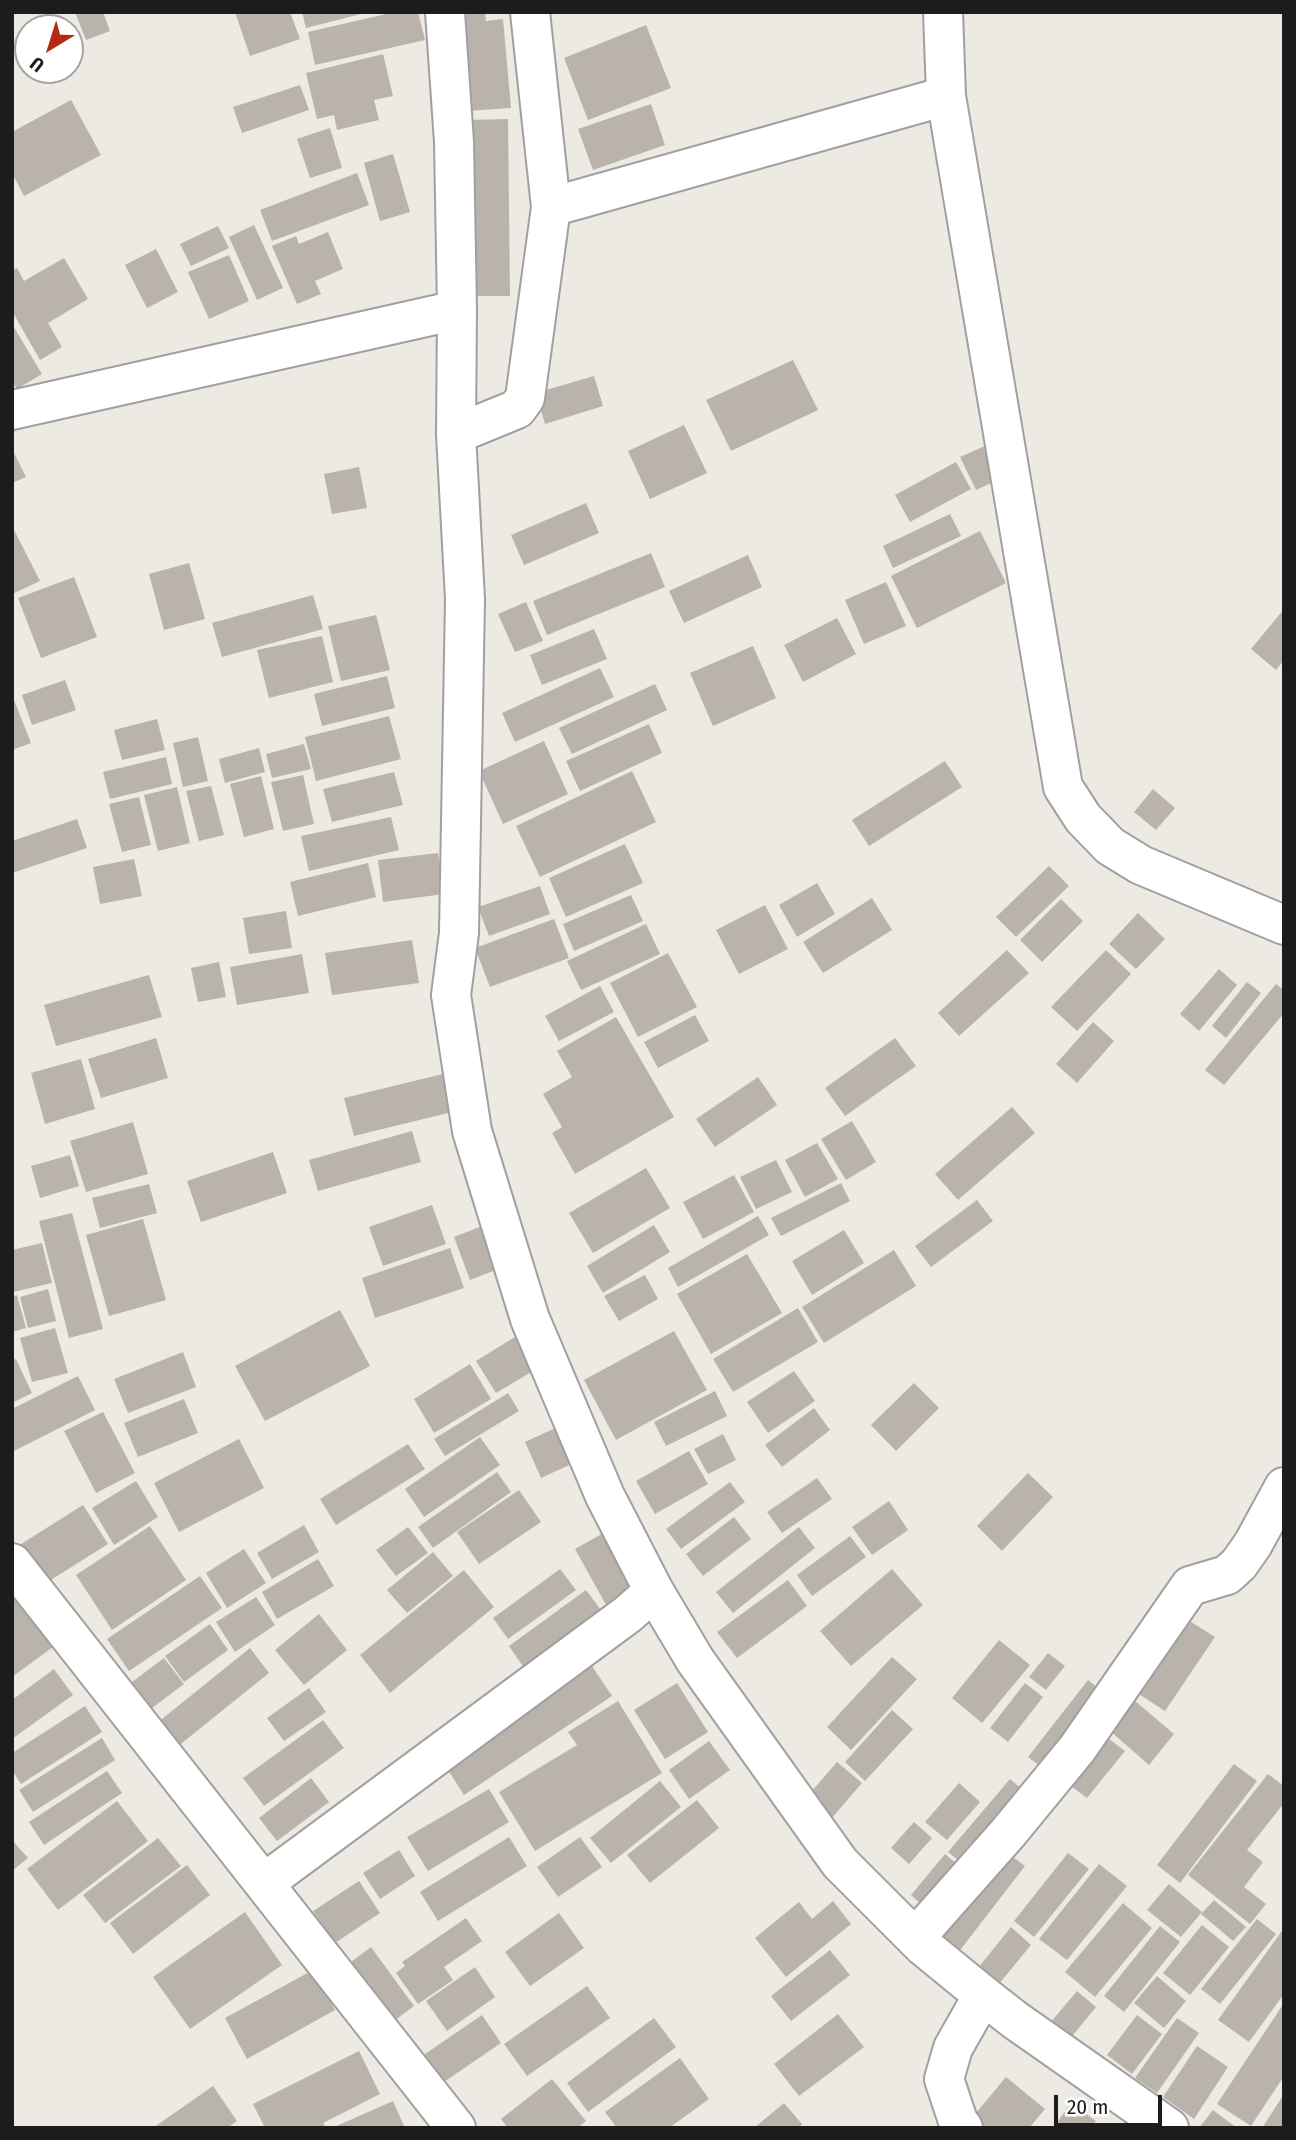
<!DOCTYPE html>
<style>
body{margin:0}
#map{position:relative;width:1296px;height:2140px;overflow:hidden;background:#eceae3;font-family:"Fira Sans Condensed",sans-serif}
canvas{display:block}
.frame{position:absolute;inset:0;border:14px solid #1c1c1c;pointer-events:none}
.north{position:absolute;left:14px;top:14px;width:70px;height:70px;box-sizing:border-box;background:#fff;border:2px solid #a4a4a4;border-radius:50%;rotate:218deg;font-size:19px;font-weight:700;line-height:28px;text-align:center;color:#1c1c1c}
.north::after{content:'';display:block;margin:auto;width:24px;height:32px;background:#b52913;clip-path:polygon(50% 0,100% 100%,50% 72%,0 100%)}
.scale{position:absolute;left:1054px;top:2095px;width:108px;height:32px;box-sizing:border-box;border:4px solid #1c1c1c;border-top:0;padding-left:9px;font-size:21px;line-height:24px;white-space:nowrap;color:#1c1c1c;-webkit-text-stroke:5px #fff;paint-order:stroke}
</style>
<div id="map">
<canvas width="1296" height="2140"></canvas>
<div class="frame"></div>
<div class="north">U</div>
<div class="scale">20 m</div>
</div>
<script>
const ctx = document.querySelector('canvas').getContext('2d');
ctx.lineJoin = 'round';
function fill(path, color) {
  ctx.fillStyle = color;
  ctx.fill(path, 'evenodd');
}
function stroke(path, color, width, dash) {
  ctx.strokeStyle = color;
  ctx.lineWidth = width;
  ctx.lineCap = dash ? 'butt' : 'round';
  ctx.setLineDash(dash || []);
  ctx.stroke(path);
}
fill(new Path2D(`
 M75,12H103L110,31L86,40Z
 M235,12H290L300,39L250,56Z
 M302,12H365V13L306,28Z
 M395,12H418L425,40L315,65L308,32Z
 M458,12H485L486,21L503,19L511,108L466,111Z
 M646,25L671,88L588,120L564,58Z
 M383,54L393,96L374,100L379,120L337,130L334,115L317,119L306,73Z
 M300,85L309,110L242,133L233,107Z
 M71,100L101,155L24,196L12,173V132Z
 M651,104L665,145L593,170L578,129Z
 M508,119L510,296H470L469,120Z
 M330,128L342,168L310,178L297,139Z
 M393,154L410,212L380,221L364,163Z
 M357,173L369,205L272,241L260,210Z
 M254,225L283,288L257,300L229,237Z
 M218,226L229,248L191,266L180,244Z
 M328,232L343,269L315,281L321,294L297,304L272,246L296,236L299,244Z
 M156,249L178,292L147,308L125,265Z
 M229,255L249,301L209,319L188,272Z
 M64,258L88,299L48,323L62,347L40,360L12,311V271L17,268L24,281Z
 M12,324L42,374L17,389L12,381Z
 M793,360L818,410L731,451L706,400Z
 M594,376L603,406L545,424L536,393Z
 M684,425L707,473L650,499L628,451Z
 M985,446L1000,479L976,490L960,457Z
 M12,449L26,477L12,483Z
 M956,462L971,489L910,522L895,495Z
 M359,467L367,508L332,514L324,474Z
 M586,503L599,533L524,565L511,535Z
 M950,514L961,536L893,568L883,546Z
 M12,526L40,581L12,594Z
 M980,531L1006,583L917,628L891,576Z
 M651,553L665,587L547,635L533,601Z
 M748,555L762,587L684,623L669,591Z
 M189,563L205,619L164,630L149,574Z
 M74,577L97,637L41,658L18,598Z
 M886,582L906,626L864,644L845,600Z
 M313,595L323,629L222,657L212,623Z
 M526,602L543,641L515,652L498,614Z
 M1284,609V660L1276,670L1251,649Z
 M376,615L390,670L341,681L328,626Z
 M837,618L856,654L803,682L784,645Z
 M594,629L607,659L542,685L530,655Z
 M322,636L333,682L269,698L257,650Z
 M753,646L776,698L713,726L690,673Z
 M600,668L614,697L515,742L502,713Z
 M387,676L395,708L322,726L314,694Z
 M65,680L76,710L32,725L22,695Z
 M655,684L667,710L572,754L559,728Z
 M14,700L31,743L12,750V701Z
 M389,716L401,759L316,781L305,737Z
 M157,719L165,750L122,760L114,730Z
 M649,724L662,753L580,791L566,761Z
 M198,737L208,781L183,787L173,743Z
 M544,741L568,794L503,824L479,771Z
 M304,744L311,769L272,778L266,754Z
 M259,748L265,772L225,783L219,759Z
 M166,757L172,784L110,799L103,772Z
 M945,761L962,787L869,846L852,820Z
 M632,771L656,822L540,877L516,826Z
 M394,772L403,805L332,822L323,789Z
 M303,775L314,824L283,831L271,782Z
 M261,776L274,829L244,837L230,784Z
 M211,786L224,835L199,841L186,791Z
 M177,787L190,843L158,851L144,795Z
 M1153,789L1175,808L1156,830L1134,812Z
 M139,797L151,845L122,852L109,804Z
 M391,817L399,850L309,871L301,836Z
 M77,819L87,848L12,873V841Z
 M625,844L643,883L566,917L549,878Z
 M438,853L444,894L383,902L378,860Z
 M134,859L142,896L100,904L93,867Z
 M368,863L376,897L298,916L290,882Z
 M1049,866L1069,886L1016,937L996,917Z
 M817,883L835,914L797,937L779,905Z
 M540,886L550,914L489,936L478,907Z
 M631,895L643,921L574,951L563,924Z
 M872,898L892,930L823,973L803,942Z
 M1061,899L1083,921L1042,962L1020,940Z
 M765,905L788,949L739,974L716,930Z
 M286,911L292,948L249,954L243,918Z
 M1138,913L1165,939L1136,969L1109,944Z
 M554,919L569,958L490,987L475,948Z
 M646,924L660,954L581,990L567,961Z
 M412,940L419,983L332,995L325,953Z
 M1007,950L1029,973L959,1036L938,1013Z
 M1106,950L1131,974L1077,1031L1051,1007Z
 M668,953L697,1007L638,1037L610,983Z
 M302,954L309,993L237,1005L230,967Z
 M219,962L226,997L198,1002L191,968Z
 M1219,969L1237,985L1199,1031L1180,1014Z
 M149,975L162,1017L56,1046L44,1005Z
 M1247,982L1261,993L1226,1038L1212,1026Z
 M1276,984L1284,990V1013L1224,1085L1205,1070Z
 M600,986L614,1012L559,1041L545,1016Z
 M695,1015L709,1041L658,1068L644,1042Z
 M616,1017L674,1117L575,1174L552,1133L562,1127L543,1094L572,1077L557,1051Z
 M1093,1022L1114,1041L1077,1083L1056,1064Z
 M156,1038L168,1078L101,1098L88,1059Z
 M895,1038L916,1066L845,1116L825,1088Z
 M81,1059L95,1109L45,1124L31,1073Z
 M451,1072L460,1110L354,1136L344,1098Z
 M758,1077L777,1105L715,1147L696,1119Z
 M1012,1107L1035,1133L958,1200L935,1174Z
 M852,1121L876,1162L846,1180L821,1139Z
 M133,1122L148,1174L86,1192L70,1141Z
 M412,1131L421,1162L318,1191L309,1160Z
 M817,1143L838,1179L805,1197L785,1160Z
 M273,1152L287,1193L201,1222L187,1181Z
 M70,1155L79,1186L40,1198L31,1166Z
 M776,1160L792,1192L756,1209L740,1177Z
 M646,1168L670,1208L593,1253L569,1213Z
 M734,1175L754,1212L703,1239L683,1202Z
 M841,1183L850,1201L781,1236L771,1218Z
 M149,1184L157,1213L100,1228L92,1198Z
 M977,1200L993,1221L931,1267L915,1246Z
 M432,1205L446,1244L383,1266L369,1227Z
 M72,1213L103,1329L69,1338L39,1221Z
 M758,1216L769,1235L678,1287L668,1268Z
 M143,1219L166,1300L109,1316L86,1235Z
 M490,1223L506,1266L470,1280L454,1237Z
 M654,1225L670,1252L603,1293L587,1266Z
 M844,1230L864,1263L812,1295L792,1261Z
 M42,1243L52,1283L13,1292L12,1250Z
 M450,1248L464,1288L375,1318L362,1278Z
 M894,1250L916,1286L824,1343L802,1307Z
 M747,1254L782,1313L711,1354L677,1294Z
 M645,1275L658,1299L619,1321L604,1296Z
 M48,1289L56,1321L28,1328L20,1297Z
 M17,1295L26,1328L12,1332V1297Z
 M798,1308L818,1342L733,1392L713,1359Z
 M340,1310L370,1366L265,1421L235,1366Z
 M55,1328L68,1373L32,1382L20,1338Z
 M674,1331L707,1390L616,1440L584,1380Z
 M523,1332L543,1365L496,1393L476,1361Z
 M183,1352L196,1387L128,1413L114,1379Z
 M16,1359L32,1393L12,1403V1361Z
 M470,1364L491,1399L434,1433L414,1399Z
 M794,1371L815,1401L768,1433L747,1402Z
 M78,1376L95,1410L12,1452V1409Z
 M914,1383L939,1408L896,1451L871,1425Z
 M715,1391L727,1416L666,1446L654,1422Z
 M508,1393L519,1411L445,1456L434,1439Z
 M184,1399L198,1433L138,1457L124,1423Z
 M814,1408L830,1430L782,1467L765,1445Z
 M103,1412L135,1473L96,1493L64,1431Z
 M562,1425L578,1461L541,1478L525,1442Z
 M723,1434L736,1460L708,1474L694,1449Z
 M480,1437L500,1465L424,1517L405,1489Z
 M239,1439L264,1488L179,1532L154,1483Z
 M408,1444L425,1469L336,1525L320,1499Z
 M689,1451L708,1484L655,1514L636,1481Z
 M497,1472L511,1492L433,1548L418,1527Z
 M1028,1473L1053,1497L1002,1551L977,1526Z
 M817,1478L832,1499L782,1533L767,1512Z
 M136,1481L158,1517L114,1545L92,1508Z
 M730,1482L745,1502L681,1549L666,1529Z
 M519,1490L541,1522L479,1564L457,1532Z
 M889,1501L908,1530L872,1555L852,1527Z
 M83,1505L108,1544L43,1585L18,1546Z
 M734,1517L751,1539L703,1576L686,1554Z
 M304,1525L319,1552L272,1579L257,1553Z
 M150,1526L186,1580L112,1630L76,1575Z
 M408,1527L428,1553L396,1576L376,1550Z
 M799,1527L815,1548L733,1613L716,1592Z
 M607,1531L642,1593L610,1612L575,1549Z
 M850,1536L866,1557L812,1596L797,1575Z
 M244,1549L266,1583L227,1608L206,1573Z
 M433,1552L453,1576L407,1613L387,1590Z
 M318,1559L334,1586L277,1619L262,1592Z
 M560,1569L576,1590L508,1639L493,1618Z
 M892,1569L923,1605L851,1666L820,1631Z
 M464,1570L494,1607L390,1693L360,1655Z
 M200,1576L222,1608L129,1671L107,1639Z
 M788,1580L807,1606L737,1658L717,1632Z
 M586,1590L610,1622L531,1678L509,1646Z
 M16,1597L53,1647L12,1677V1600Z
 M256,1597L275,1625L235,1652L216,1622Z
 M319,1614L347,1650L304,1685L275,1650Z
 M1180,1615L1215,1637L1165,1711L1131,1689Z
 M210,1624L228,1650L184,1682L165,1656Z
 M999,1640L1030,1665L982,1723L952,1698Z
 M250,1648L269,1673L177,1747L157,1723Z
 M1048,1653L1065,1666L1046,1690L1029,1677Z
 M586,1657L612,1696L464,1795L439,1756Z
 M892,1657L917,1679L851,1750L827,1727Z
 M164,1658L184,1684L152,1708L132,1682Z
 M54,1669L73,1695L12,1739V1700Z
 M1088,1680L1108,1696L1048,1772L1028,1757Z
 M677,1683L708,1732L665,1759L634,1710Z
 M1025,1683L1043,1697L1008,1742L990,1728Z
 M309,1688L326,1712L284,1741L267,1718Z
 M1134,1700L1174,1734L1149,1765L1109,1730Z
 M618,1701L662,1773L535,1851L499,1792L577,1745L568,1732Z
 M85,1706L102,1732L21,1784L12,1770V1753Z
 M892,1710L913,1729L865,1781L845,1762Z
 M323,1720L344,1748L264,1806L243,1778Z
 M1105,1736L1125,1751L1087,1798L1067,1783Z
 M102,1738L115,1760L33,1812L19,1790Z
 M709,1741L730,1770L689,1799L669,1770Z
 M837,1762L862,1783L831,1819L806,1798Z
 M1234,1764L1257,1781L1180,1883L1157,1865Z
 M107,1771L122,1793L44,1845L29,1822Z
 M1268,1774L1284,1786V1803L1247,1850L1263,1862L1244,1887L1266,1904L1250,1924L1188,1875Z
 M311,1778L329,1802L277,1841L259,1818Z
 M1010,1779L1030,1796L969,1869L948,1852Z
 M660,1781L681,1807L611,1863L590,1838Z
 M959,1783L980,1802L947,1840L925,1822Z
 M489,1789L509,1822L428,1871L407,1837Z
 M697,1800L719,1828L650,1883L627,1855Z
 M117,1801L148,1841L58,1910L27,1869Z
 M914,1822L932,1838L909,1864L891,1848Z
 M509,1837L527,1866L438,1921L420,1892Z
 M580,1837L602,1867L558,1897L537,1867Z
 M158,1838L181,1866L105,1923L83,1895Z
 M12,1840L28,1858L12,1871Z
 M1002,1849L1025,1866L954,1958L931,1940Z
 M399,1850L415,1876L380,1899L363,1873Z
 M1068,1853L1089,1869L1034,1937L1014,1921Z
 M945,1854L964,1870L929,1911L911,1895Z
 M1099,1864L1127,1886L1067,1960L1039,1939Z
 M187,1865L210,1895L133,1954L110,1923Z
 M359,1881L380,1913L335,1943L313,1911Z
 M1169,1884L1202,1912L1181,1937L1147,1910Z
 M1214,1900L1246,1927L1233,1941L1201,1914Z
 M833,1901L851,1924L786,1977L755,1938L799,1902L812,1919Z
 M1123,1903L1152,1928L1095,1997L1065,1972Z
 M245,1912L282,1965L190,2029L153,1977Z
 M559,1913L584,1948L530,1986L505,1952Z
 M466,1918L482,1941L444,1967L453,1980L418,2004L396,1973L405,1966L402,1962Z
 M1257,1919L1276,1934L1220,2004L1201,1989Z
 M1202,1925L1229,1947L1190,1995L1163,1973Z
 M1160,1926L1180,1942L1124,2012L1104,1996Z
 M1011,1927L1031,1945L998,1985L978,1968Z
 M1284,1928V1994L1249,2042L1218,2020Z
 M371,1947L414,2006L386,2027L343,1968Z
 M830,1950L850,1975L791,2021L771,1996Z
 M475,1967L495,1997L447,2031L426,2001Z
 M313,1970L335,2010L247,2059L225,2018Z
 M1157,1976L1186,2001L1164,2028L1134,2003Z
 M587,1986L610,2018L527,2076L504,2044Z
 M1077,1991L1096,2007L1064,2046L1044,2030Z
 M1284,2003V2076L1251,2126L1217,2104Z
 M838,2014L864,2047L799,2096L774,2064Z
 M482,2015L501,2043L444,2082L425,2054Z
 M1137,2015L1162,2034L1132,2074L1107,2055Z
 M654,2018L676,2047L588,2112L567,2083Z
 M1177,2018L1199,2033L1157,2093L1135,2078Z
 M1197,2046L1228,2067L1194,2119L1163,2097Z
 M359,2051L380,2094L323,2123L325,2125L320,2128H265L253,2104Z
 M680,2058L709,2099L669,2128H617L605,2112Z
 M1006,2077L1045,2109L1029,2128H981L971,2119Z
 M552,2079L586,2121L577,2128H508L501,2119Z
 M213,2086L237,2121L227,2128H153Z
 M1284,2094V2128H1262Z
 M393,2101L404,2126L399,2128H332Z
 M784,2103L802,2124L798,2128H754Z
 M1071,2103L1096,2121L1090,2128H1053Z
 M1213,2110L1237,2128H1199Z`), '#b9b3ac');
const street = new Path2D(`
 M445,12L454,142L457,310L456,434L465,599L459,933L451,995L472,1131L530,1319L605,1496L654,1591L695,1660L840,1863L923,1946L983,1995L1015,2020L1169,2128
 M943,12L946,96L1063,787L1083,818L1110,846L1141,865L1284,925
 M551,207L946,96
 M12,410L457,310
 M456,434L517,409L525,398L551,207L530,12
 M12,1563L456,2128
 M264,1883L628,1614L654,1591
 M915,1938L1008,1833L1077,1749L1190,1586L1227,1575L1239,1564L1253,1544L1284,1487
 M963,2128L958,2121L944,2079L953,2048L983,1995`);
stroke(street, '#a0a0a0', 42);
stroke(street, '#fff', 38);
</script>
